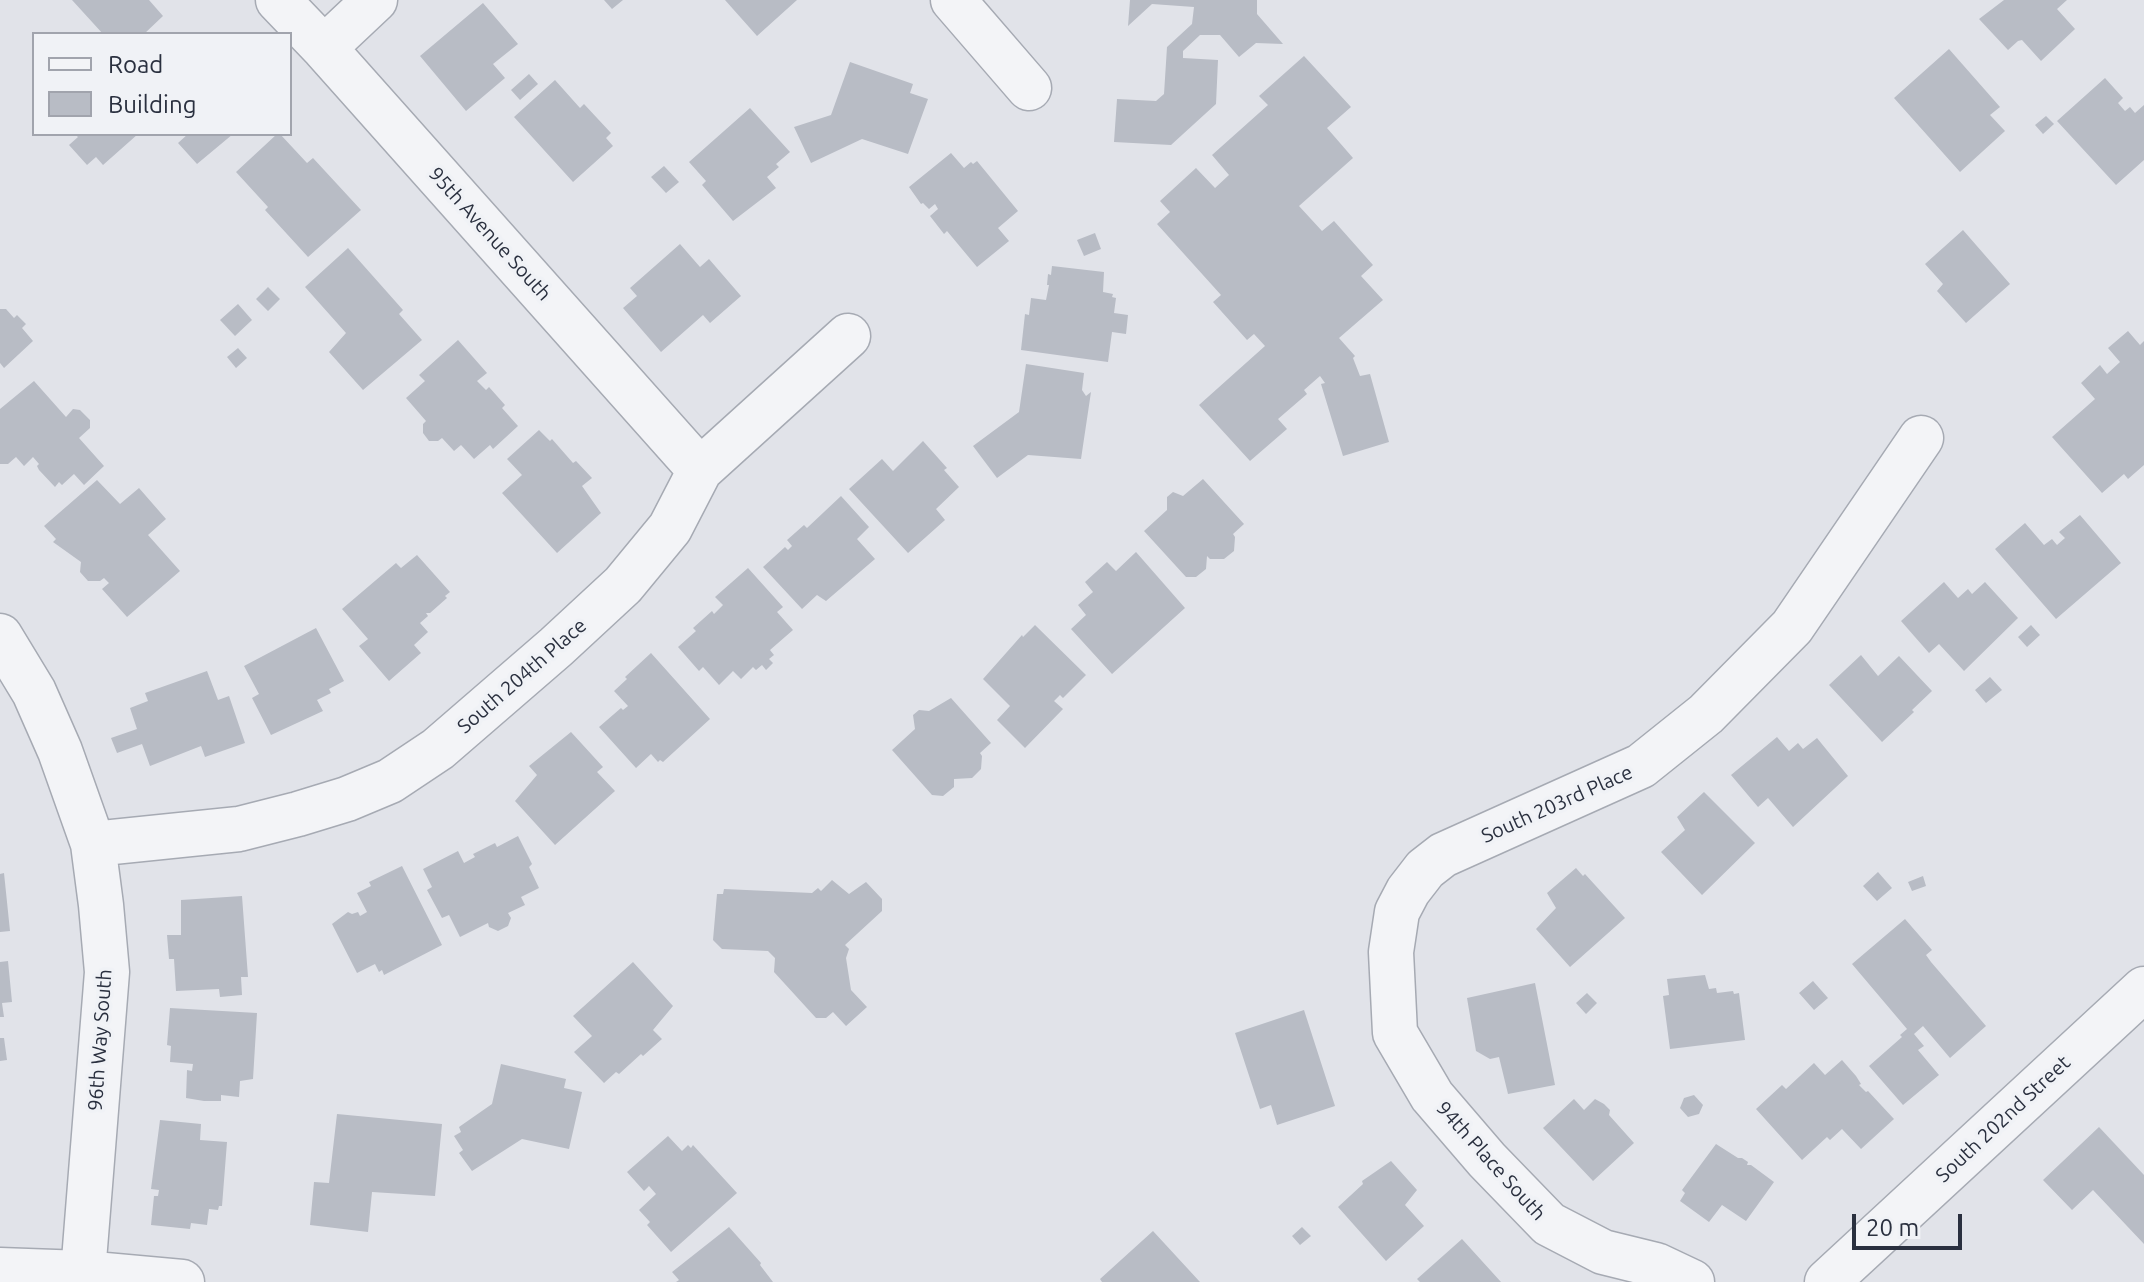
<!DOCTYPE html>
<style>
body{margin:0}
#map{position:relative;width:2144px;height:1282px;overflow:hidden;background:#e1e3e9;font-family:Ubuntu,sans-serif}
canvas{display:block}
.legend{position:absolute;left:32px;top:32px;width:260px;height:104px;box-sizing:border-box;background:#f0f2f6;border:2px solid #a1a4ad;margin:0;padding:10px 14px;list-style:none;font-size:24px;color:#2a303f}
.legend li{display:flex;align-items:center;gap:16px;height:40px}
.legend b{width:40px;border:2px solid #a1a4ad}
.scale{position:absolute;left:1852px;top:1214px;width:110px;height:36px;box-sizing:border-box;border:4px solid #2a303f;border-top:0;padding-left:10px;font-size:24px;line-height:28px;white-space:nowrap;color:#2a303f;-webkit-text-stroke:6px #f0f2f6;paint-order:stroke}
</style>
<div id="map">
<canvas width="2144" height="1282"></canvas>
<ul class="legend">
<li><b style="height:10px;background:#f3f4f7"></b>Road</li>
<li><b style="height:22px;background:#b8bcc5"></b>Building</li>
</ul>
<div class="scale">20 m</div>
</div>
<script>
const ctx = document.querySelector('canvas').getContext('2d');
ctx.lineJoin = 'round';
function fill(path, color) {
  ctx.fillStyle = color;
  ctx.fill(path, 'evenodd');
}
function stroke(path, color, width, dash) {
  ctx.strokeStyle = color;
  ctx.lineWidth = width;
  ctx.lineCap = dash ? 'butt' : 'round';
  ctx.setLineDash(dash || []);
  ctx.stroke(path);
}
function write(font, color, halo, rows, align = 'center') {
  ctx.font = font + ' Ubuntu,sans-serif';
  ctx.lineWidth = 7;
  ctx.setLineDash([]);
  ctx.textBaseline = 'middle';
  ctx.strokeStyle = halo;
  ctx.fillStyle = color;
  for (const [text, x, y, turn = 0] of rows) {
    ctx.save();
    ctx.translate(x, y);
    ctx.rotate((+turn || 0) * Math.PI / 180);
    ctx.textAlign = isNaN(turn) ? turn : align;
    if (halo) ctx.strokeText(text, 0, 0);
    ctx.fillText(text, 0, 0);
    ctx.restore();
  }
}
fill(new Path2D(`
 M72,0H149L163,16L144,34H103Z
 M604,0H623L612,9Z
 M725,0H797L757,36Z
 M1130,0H1257V14L1283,44L1256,43L1239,57L1220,35H1200L1183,51V58L1218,60L1216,104L1171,145L1114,142L1117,99L1156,101L1164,94L1167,47L1192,24L1194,7L1152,4L1128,26Z
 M2004,0H2067L2057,9L2075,29L2041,61L2022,40L2018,41L2008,50L1979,19Z
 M483,3L518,44L493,64L505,78L466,111L420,56Z
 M1949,49L2000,107L1990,115L2005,131L1960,172L1894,98Z
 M1304,56L1351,107L1327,128L1353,158L1299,206L1322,231L1334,221L1373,265L1361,276L1383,300L1339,338L1355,356L1353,358L1360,376L1370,374L1389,442L1343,456L1321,384L1325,383L1320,376L1304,390L1307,394L1278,419L1287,429L1250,461L1199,405L1265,346L1254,334L1247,340L1213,302L1221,295L1157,224L1170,212L1160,201L1196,168L1215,188L1229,175L1212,155L1268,105L1259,96Z
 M850,62L913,84L910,93L928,99L908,154L862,139L811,163L794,127L831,115Z
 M529,74L538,84L520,100L511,90Z
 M2105,78L2123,98L2118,103L2125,111L2130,107L2135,113L2144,105V160L2116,185L2057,121Z
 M555,80L580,108L584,104L611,133L606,138L613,146L573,182L514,117Z
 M750,108L790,152L776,164L779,167L767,177L776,188L733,221L702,185L706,181L689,162Z
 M2046,116L2054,124L2043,134L2035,125Z
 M75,134H138L103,165L96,157L87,165L69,145L78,137Z
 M188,134H233L197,164L178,143Z
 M277,134H280L307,163L313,158L361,210L308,257L265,210L268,207L236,172Z
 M951,153L964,168L971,162L973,164L977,161L1018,211L998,228L1009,241L977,267L947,231L944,234L930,216L938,209L935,204L929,209L923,203L921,204L909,187Z
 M664,166L679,182L666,193L651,177Z
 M1963,230L2010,284L1966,323L1937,291L1943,284L1925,264Z
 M1095,233L1101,249L1084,256L1077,240Z
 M680,244L700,267L709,259L741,296L710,323L703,315L661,352L623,308L637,296L630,288Z
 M348,248L403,310L399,314L422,340L363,390L329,352L346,333L305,287Z
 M1052,266L1104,272L1103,292L1113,294L1112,297L1116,298L1114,313L1128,315L1126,334L1112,332L1108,362L1021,350L1025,314L1029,315L1031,298L1046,300L1049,285H1047L1048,274L1051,275Z
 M268,287L280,299L268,311L256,299Z
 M238,304L252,320L235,336L220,320Z
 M0,309H6L14,318L17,315L26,324L22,328L33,341L4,368L0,363Z
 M2128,331L2140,345L2144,341V465L2128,479L2124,474L2102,493L2052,437L2095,399L2081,383L2100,365L2107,374L2120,362L2108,348Z
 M458,340L487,373L477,381L486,390L489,387L505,405L502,408L518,426L493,449L490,445L474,459L461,445L454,451L442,438L438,441H429L423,433V424L426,421L406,398L425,381L419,375Z
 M238,348L247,358L236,368L227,357Z
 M1026,364L1084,373L1082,390L1086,396L1091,392L1081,459L1028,455L997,478L973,446L1019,412Z
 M34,381L66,417L73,409L80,410L90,420V428L79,438L104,466L84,485L74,474L62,485L59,482L55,487L39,470L37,466L39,464L33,457L24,466L16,457L8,464H0V409Z
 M539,430L550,441L552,439L573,463L576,461L592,478L582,486L601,513L557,553L502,493L522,475L507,459Z
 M923,441L947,468L944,470L959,487L936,509L945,520L908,553L849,489L882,459L893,471Z
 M1203,479L1244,524L1233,534L1235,537L1234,551L1224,559H1210L1207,556L1206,569L1196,577H1186L1144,531L1167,510V497L1173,492L1183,496Z
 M97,480L120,504L139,488L166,519L148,535L180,571L127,617L102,589L109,583L104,578L100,581H88L80,572L81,562L53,542L56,539L44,526Z
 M841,496L869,527L857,539L875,559L826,601L817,595L802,609L763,567L785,547L788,550L792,546L787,540L804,525L807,528Z
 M2080,515L2121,563L2056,619L1995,549L2025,523L2044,545L2052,539L2057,545L2065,538L2059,532Z
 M1136,552L1185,608L1112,674L1071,629L1086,615L1078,605L1093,592L1085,582L1107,562L1116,571Z
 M417,555L450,592L445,596L447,598L430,613H426L428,616L420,623L428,632L414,645L421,653L389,681L359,646L368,639L342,609L396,563L401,568Z
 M748,568L783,607L777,612L793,630L770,650L774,655L769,659L773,663L766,670L762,665L756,670L753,667L741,679L733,671L719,685L703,667L699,671L678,647L696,631L693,628L712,611L714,614L723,605L715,597Z
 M1944,582L1958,598L1968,589L1972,594L1985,582L2018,618L1964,671L1939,644L1929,653L1901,621Z
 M1035,625L1086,675L1063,698L1060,695L1054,701L1063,709L1025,748L997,720L1010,706L983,679L1022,635L1023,637Z
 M2031,625L2040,635L2027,647L2018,637Z
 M316,628L344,681L329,689L331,693L317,700L323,711L271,735L252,698L259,694L244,666Z
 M651,653L710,719L663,762L660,760L658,762L651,754L636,768L599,727L621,708L623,710L628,706L614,691L627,679L625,677Z
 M1861,655L1878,676L1899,656L1932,691L1912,710L1914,712L1882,742L1829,685Z
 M207,671L218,700L229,696L245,743L205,757L201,746L150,766L142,744L117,753L111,738L137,729L130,708L148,701L145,693Z
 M1990,677L2002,690L1986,703L1975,690Z
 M951,698L991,743L980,753L982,756L981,769L972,778L954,779V787L943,796L932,795L892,750L915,729L913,715L919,710L929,711Z
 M571,732L603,767L597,772L615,791L555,845L515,801L537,775L529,766Z
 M1777,737L1789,751L1798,743L1803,749L1817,738L1848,776L1793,827L1768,798L1758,807L1731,775Z
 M1704,792L1755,843L1702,895L1661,852L1685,830L1677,817Z
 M518,836L532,864L529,867L539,888L521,897L525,905L508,913L511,918L508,926L498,931L489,927L488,923L460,937L449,915L442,918L427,890L432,887L423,869L458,851L464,863L475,857L473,854L495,843L497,847Z
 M402,866L442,945L384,975L382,970L379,972L375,964L357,973L332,924L348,912L352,914L358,912L360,916L367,912L357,893L371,886L369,882Z
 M1576,868L1583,876L1585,874L1625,918L1570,967L1536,929L1556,908L1547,893Z
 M1878,872L1892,888L1877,901L1863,886Z
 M4,873L10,931L0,932V874Z
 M1923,876L1926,886L1912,891L1908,882Z
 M832,880L849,894L866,882L882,899V911L845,945L849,949L846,958L851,990L867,1007L846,1026L833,1012L826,1018H816L774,972L775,958L768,951L722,949L713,940L717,894H723L724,889L812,893L818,888L821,891Z
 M242,896L248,977H241L242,995L220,997L219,989L176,991L174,959H169L167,935H181V900Z
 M1905,919L1932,950L1926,955L1931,962L1986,1026L1950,1058L1923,1026L1914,1034L1924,1046L1918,1050L1939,1075L1903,1105L1869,1066L1902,1037L1900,1035L1907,1029L1852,964Z
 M8,961L12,1002L2,1003L4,1017H0V962Z
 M633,962L673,1006L653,1030L662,1039L643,1056L641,1054L619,1074L616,1072L604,1083L574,1052L592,1036L573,1016Z
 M1705,975L1709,989L1716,988L1717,993L1733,991L1734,994L1739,993L1745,1040L1670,1049L1663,996L1669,995L1667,979Z
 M1813,981L1828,998L1814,1010L1799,993Z
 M1535,983L1555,1085L1508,1094L1499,1057L1490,1059L1476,1051L1467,998Z
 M1587,993L1597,1003L1586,1014L1576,1003Z
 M170,1008L257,1013L253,1079L240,1081L239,1097L221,1095V1101H204L186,1098L187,1070L192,1071L193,1064L170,1062L171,1046L167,1045Z
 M1304,1010L1335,1106L1277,1125L1271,1105L1260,1109L1235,1033Z
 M0,1038H4L7,1060L0,1061Z
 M1842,1060L1856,1076L1861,1084L1859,1085L1866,1092L1868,1091L1894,1119L1861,1149L1842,1129L1830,1140L1827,1137L1802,1160L1756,1109L1782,1085L1786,1089L1814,1063L1825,1075Z
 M501,1064L566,1079L564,1088L582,1092L569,1149L522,1139L472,1171L459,1153L463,1150L454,1136L461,1132L459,1127L492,1104Z
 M1694,1095L1703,1105L1699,1114L1688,1117L1680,1108L1684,1098Z
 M1574,1099L1584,1110L1595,1099L1604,1104L1610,1110L1609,1115L1634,1143L1593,1181L1543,1128Z
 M337,1114L442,1124L435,1196L372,1192L368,1232L310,1225L314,1182L329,1183Z
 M160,1120L201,1124L200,1140L227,1142L222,1206H219L218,1210L209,1209L207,1225L191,1223L190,1229L151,1225L154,1196H158L159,1190L151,1189Z
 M2099,1127L2144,1175V1244L2093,1190L2072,1210L2043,1180Z
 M668,1136L682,1151L688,1145L691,1148L693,1145L737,1193L671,1252L647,1225L650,1222L639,1210L656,1194L649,1186L644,1191L627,1172Z
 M1716,1144L1738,1158H1742L1748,1162L1747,1165H1751L1774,1182L1746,1221L1722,1205L1709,1222L1680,1201L1685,1193L1682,1190Z
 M1391,1161L1417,1190L1405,1205L1424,1226L1386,1261L1338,1207L1363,1184L1362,1181Z
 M729,1227L761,1263L760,1265L773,1282H676L679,1280L672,1272Z
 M1302,1227L1311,1236L1300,1245L1292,1236Z
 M1153,1231L1200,1282H1102L1100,1279Z
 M1462,1239L1501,1282H1420L1417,1279Z`), '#b8bcc5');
const minor = new Path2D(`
 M278,0L324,48L700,470
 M953,0L1029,88
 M324,48L375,0
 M0,636L34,692L60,751L93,844L101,905L107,972L83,1273
 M93,844L239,829L298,814L347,799L390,781L438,749L556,647L623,585L670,528L700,470L848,336
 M0,1270L83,1273L182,1282
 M1692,1282L1656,1265L1603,1252L1549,1224L1487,1160L1432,1096L1395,1033L1391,952L1397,912L1408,891L1425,869L1443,855L1641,766L1706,714L1792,627L1921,438
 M1827,1282L2144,989`);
stroke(minor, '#a6aab3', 47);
stroke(minor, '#f3f4f7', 44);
write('20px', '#2a303f', '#f0f2f6', [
 ["95th Avenue South",490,234,48],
 ["South 204th Place",522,676,-41],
 ["South 203rd Place",1557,804,-24],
 ["96th Way South",100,1040,-86],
 ["South 202nd Street",2003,1119,-43],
 ["94th Place South",1491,1161,48]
]);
</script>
